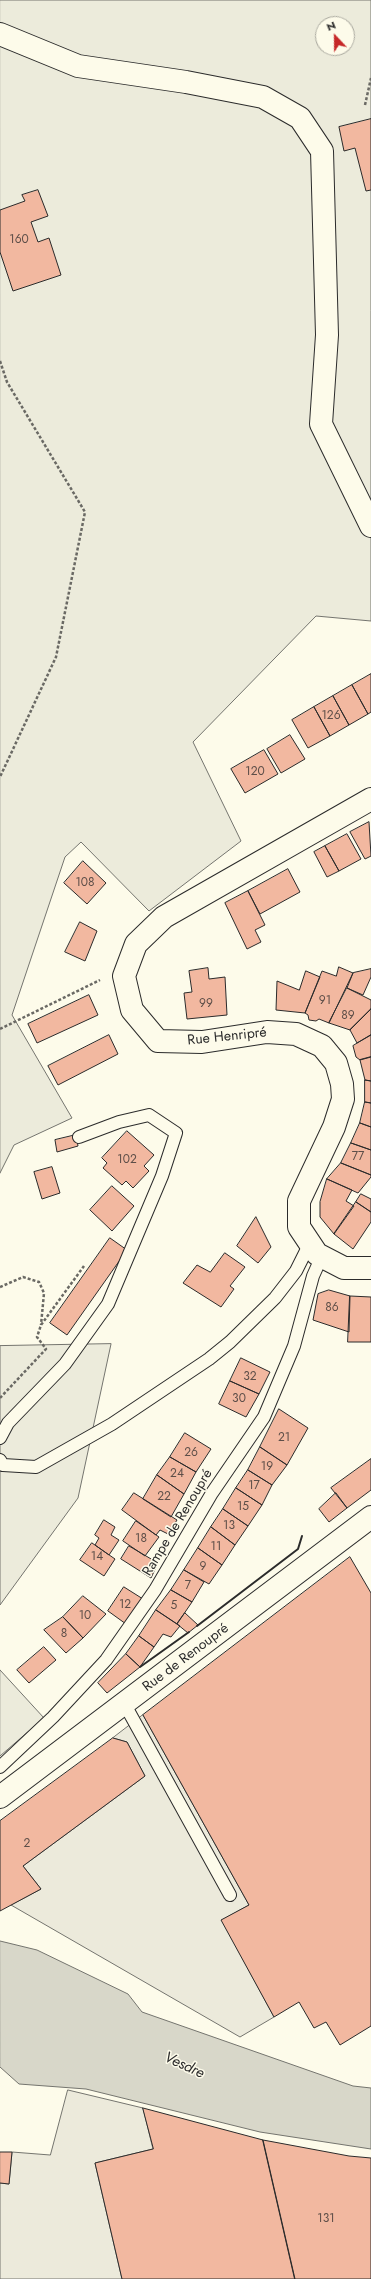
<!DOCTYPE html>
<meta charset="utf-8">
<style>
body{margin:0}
#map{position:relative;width:371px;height:2279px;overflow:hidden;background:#fdfbea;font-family:Jost,sans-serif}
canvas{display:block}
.north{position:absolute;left:315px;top:16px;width:40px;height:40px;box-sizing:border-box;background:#fdfbea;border:1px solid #a9a89e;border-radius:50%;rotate:338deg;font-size:11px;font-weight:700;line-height:16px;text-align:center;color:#2b2b2b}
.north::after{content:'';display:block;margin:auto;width:14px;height:18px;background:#c62828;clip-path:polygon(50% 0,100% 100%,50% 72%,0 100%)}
</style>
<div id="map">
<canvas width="371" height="2279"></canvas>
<div class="north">N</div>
</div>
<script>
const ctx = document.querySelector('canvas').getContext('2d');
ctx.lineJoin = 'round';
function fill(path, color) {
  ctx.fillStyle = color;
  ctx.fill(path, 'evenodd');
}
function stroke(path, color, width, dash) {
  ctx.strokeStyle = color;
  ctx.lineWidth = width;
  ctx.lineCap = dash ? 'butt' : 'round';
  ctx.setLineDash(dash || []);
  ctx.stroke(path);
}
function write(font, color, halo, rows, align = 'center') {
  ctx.font = font + ' Jost,sans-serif';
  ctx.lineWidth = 3;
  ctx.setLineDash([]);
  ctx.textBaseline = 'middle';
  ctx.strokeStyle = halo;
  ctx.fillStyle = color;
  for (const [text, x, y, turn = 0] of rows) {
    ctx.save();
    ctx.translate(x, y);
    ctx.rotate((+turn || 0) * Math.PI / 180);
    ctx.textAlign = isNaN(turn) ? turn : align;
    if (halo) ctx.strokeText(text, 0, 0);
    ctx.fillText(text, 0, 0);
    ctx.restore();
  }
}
const green = new Path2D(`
 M0,0H371V621L316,616L193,742L241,841L149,911L81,842L65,857L12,1015L72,1118L14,1145L0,1173ZM323,24H347V48H323Z
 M111,1344L78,1498L0,1605V1346Z
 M0,1670L44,1718L0,1756Z`);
fill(green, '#ecebdb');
stroke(green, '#74746e', 1);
const parking = new Path2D(`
 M143,1715L249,1905L222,1920L274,2017L240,2037L11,1905L41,1889L23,1866L145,1776L127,1742L113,1738Z
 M68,2090L143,2108L153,2149L95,2163L122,2279H0V2183L9,2184L12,2152L50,2155Z`);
fill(parking, '#eceadb');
stroke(parking, '#74746e', 1);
const water = new Path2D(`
 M0,1941L37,1950L128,1994L142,2012L353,2086L371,2088V2149L260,2132L86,2089L19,2084L0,2067Z`);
fill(water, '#d8d7c9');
stroke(water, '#74746e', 1);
const building = new Path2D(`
 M371,119V190L366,191L355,148L344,151L339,127Z
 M38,190L48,216L31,222L38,242L49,238L61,275L13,291L0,252V210L25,201L22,195Z
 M371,674V712L368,714L352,685Z
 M352,685L368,714L349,725L333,696Z
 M333,696L349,725L330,736L314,707Z
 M314,707L330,736L308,748L292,720Z
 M290,735L305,759L281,773L267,749Z
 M264,750L278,774L245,793L231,769Z
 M369,822L371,856L365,859L350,832Z
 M347,834L361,859L339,871L325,846Z
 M325,846L339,871L327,877L314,852Z
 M83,861L106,883L87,904L64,883Z
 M288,869L300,892L260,914L248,891Z
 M248,891L265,925L255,930L261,942L247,949L225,903Z
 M80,922L97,931L85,961L65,952Z
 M339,967L353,973L329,1023L319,1019L316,1021L309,1020L308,1015L305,1013L322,971L336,976Z
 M208,968L209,979L225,977L227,1015L187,1019L184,993L192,992L189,971Z
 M371,969V977L363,995L347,988L353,973Z
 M306,971L320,977L305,1013L276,1010L277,981L299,990Z
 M347,988L371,1000V1009L350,1030L329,1023Z
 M89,995L98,1015L37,1043L28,1024Z
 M371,1009V1035L357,1043L350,1030Z
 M109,1035L118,1054L58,1085L48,1066Z
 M371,1035V1057L360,1060L356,1057L353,1046Z
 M371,1057V1081L365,1080L360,1060Z
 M365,1080L371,1081V1103L365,1102Z
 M365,1102L371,1103V1127L360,1123Z
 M360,1123L371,1127V1150L351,1143Z
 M127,1131L154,1155L144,1166L149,1171L133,1188L126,1181L122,1185L103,1168L107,1163L102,1158Z
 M76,1135L78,1146L57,1152L55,1140Z
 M351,1143L371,1150V1175L341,1163Z
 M341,1163L371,1175V1177L358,1193L327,1179Z
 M52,1167L60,1193L42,1199L34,1172Z
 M327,1179L352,1190L346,1201L354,1206L334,1234L320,1217V1202Z
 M112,1186L134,1206L112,1231L90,1210Z
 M361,1194L371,1199V1212L356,1202Z
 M356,1202L371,1212V1222L353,1249L334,1234Z
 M256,1217L271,1247L258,1263L237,1246Z
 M110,1238L127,1250L67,1335L50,1323Z
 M225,1253L245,1267L230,1286L234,1289L221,1307L183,1283L197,1265L210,1272Z
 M329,1290L350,1296L349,1332L313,1320L318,1294Z
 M350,1296L371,1297V1342H348Z
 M241,1358L270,1372L259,1394L230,1381Z
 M230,1381L259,1394L246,1417L219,1404Z
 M279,1409L308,1428L287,1465L260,1447Z
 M185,1433L211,1449L196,1472L170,1457Z
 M260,1447L287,1465L272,1485L248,1470Z
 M170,1457L196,1472L184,1494L157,1475Z
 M371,1459V1490L347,1508L331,1488Z
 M248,1470L272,1485L262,1505L236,1488Z
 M157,1475L184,1494L171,1517L143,1499Z
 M236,1488L262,1505L248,1526L223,1509Z
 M134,1493L177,1520L168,1534L160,1530L156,1535L122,1510Z
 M336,1493L347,1508L329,1522L319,1509Z
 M223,1509L248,1526L235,1545L211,1527Z
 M104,1520L115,1527L111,1535L119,1540L109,1555L95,1545L99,1538L95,1535Z
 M136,1521L159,1537L145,1556L123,1541Z
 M211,1527L235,1545L222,1565L198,1548Z
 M92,1543L115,1559L104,1576L80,1560Z
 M129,1546L158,1563L151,1578L121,1559Z
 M198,1548L222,1565L209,1584L184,1570Z
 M350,1557L371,1593V2026L340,2045L326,2022L314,2028L299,2002L274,2017L221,1920L249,1905L143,1715Z
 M184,1570L204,1582L192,1602L171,1590Z
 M124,1587L143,1599L126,1624L108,1611Z
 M171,1590L192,1602L177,1624L156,1610Z
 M83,1596L106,1614L83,1638L63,1617Z
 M156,1610L180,1626L171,1637L163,1634L154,1647L139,1636Z
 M185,1613L198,1625L188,1633L177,1624Z
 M63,1617L83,1638L66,1653L44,1630Z
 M139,1636L154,1647L140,1667L126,1654Z
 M44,1647L56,1660L29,1683L17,1670Z
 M126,1654L140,1667L107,1693L98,1683Z
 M113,1738L127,1742L145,1776L23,1866L41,1889L0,1911V1821Z
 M143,2108L263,2140L295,2279H122L95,2163L153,2149Z
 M263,2140L349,2156L371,2158V2279H295Z
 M0,2152H12L9,2184L0,2183Z`);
fill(building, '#f2b8a0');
stroke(building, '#2b2b2b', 1);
const service = new Path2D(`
 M0,1438L8,1423L65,1364L108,1304L162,1176L176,1133L149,1115L119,1122L79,1137
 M0,1460L3,1465L36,1467L112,1424L209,1359L230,1342L275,1298L296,1271L310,1243
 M124,1703L230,1895
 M0,1767L53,1717L106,1660L155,1590L212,1493L264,1417L294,1346L313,1276L322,1256`);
const minor = new Path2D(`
 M0,34L78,66L186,82L263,97L300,118L322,151L327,335L321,424L371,526
 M371,799L164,917L136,944L124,976L132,1010L158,1041L202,1042L267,1032L296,1034L322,1046L336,1063L342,1084L343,1099L334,1127L299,1201V1227L317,1254L344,1268H371
 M0,1797L371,1517`);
stroke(service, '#2b2b2b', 14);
stroke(minor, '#2b2b2b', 24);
stroke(new Path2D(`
 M365,105L371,78
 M0,361L7,382L85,512L56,657L0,777
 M0,1029L100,980
 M0,1287L23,1277L39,1282L44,1293L41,1325
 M0,1398L46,1349L37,1337L41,1325L84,1266`), '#6a6964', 2.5, [3, 2]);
stroke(service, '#fdfbea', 12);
stroke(minor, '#fdfbea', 22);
stroke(new Path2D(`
 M197,1626L298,1549L302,1536
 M140,1667L189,1632`), '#2b2b2b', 2);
write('12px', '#5d4e48', null, [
 ["160",19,240],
 ["126",331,716],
 ["120",255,772],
 ["108",85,883],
 ["91",325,1001],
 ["99",206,1004],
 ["89",348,1016],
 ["77",358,1157],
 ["102",127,1160],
 ["86",332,1308],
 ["32",250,1377],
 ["30",239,1399],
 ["21",284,1438],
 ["26",191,1453],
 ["19",267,1467],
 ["24",177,1474],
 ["17",254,1486],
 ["22",164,1497],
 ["15",243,1507],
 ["13",229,1526],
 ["18",141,1539],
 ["11",216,1547],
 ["14",97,1557],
 ["9",203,1567],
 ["7",188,1586],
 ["12",125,1605],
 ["5",174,1606],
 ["10",85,1616],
 ["8",64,1634],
 ["2",27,1844],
 ["131",326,2219]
]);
write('14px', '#2b2b2b', '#fdfbea', [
 ["Rue Henripré",227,1037,-6],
 ["Rampe de Renoupré",178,1523,-59],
 ["Rue de Renoupré",186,1658,-37]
]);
write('italic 15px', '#2b2b2b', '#fdfbea', [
 ["Vesdre",184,2066,25]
]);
</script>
